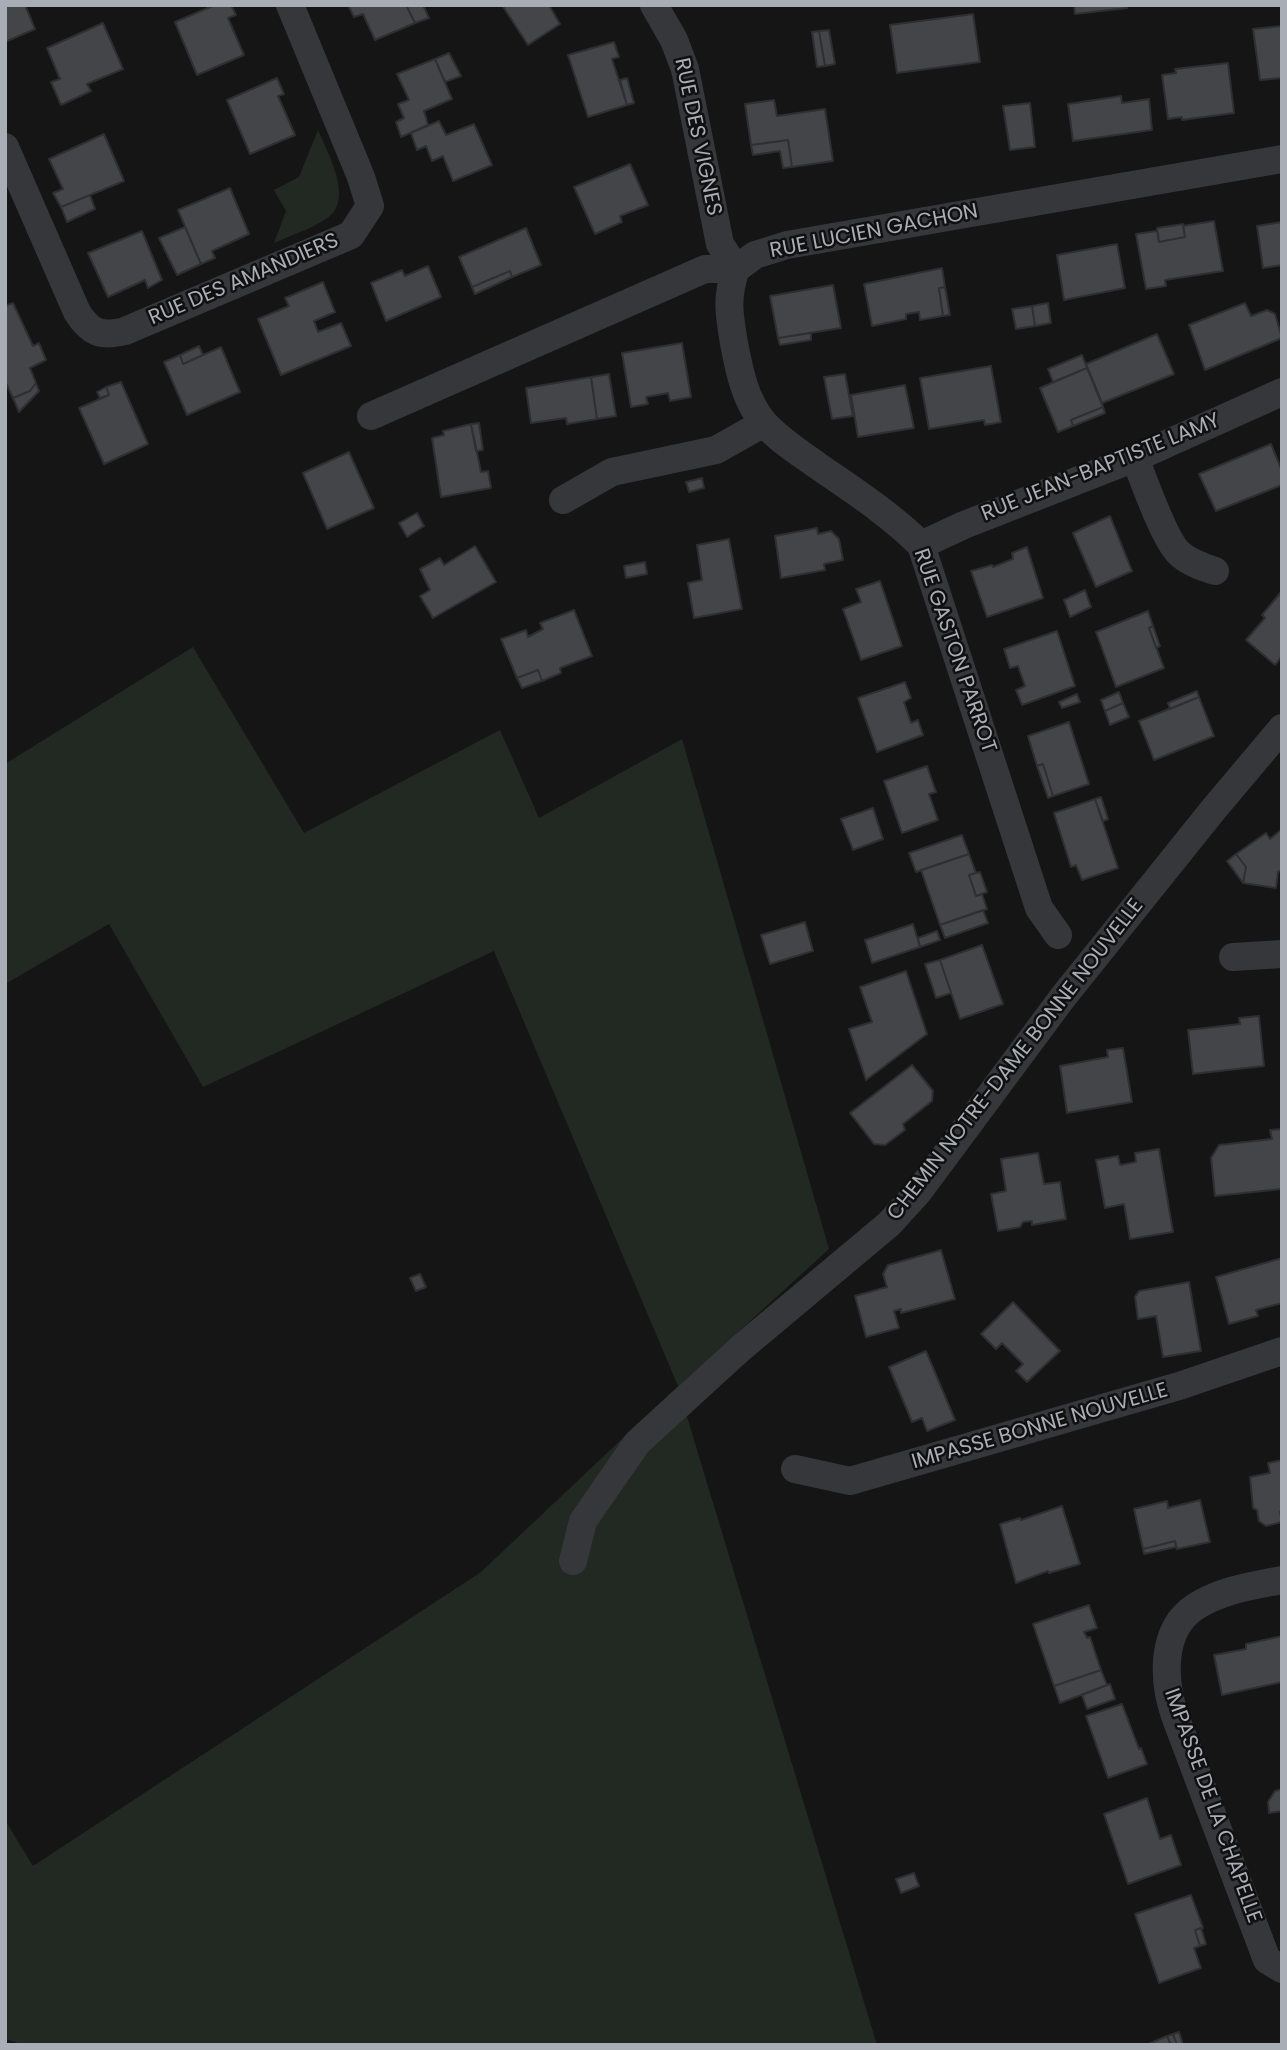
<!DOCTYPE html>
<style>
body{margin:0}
#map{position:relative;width:1287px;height:2050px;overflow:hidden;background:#151516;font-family:Poppins,sans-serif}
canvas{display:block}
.frame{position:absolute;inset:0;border:7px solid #a8adb6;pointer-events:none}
</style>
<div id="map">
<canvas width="1287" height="2050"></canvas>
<div class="frame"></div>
</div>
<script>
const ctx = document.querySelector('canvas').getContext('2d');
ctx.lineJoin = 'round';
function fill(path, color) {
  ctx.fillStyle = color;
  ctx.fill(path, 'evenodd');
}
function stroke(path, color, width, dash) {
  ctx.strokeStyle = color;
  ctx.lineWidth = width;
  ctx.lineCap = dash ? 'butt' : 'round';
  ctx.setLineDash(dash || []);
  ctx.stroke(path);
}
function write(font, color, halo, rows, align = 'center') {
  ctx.font = font + ' Poppins,sans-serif';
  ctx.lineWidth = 5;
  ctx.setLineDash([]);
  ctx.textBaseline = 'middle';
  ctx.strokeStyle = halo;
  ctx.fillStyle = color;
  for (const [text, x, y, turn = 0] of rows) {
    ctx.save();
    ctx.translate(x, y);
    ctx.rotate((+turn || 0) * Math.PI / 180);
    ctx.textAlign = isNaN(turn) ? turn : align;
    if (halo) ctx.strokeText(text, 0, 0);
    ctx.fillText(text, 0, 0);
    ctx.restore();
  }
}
fill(new Path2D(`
 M318,130C327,151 350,192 333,213C323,225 289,236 274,243L286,211L274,190L299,177Z
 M193,647L304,833L500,730L539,818L682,739L829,1249L678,1387L877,2045H24L5,2039V1820L33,1866L481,1572L678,1386L494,951L203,1087L109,924L5,984V764Z`), '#212922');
const building = new Path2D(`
 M5,5H25L35,29L5,42Z
 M215,5H231L236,15L228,18L244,55L197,75L175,22Z
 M348,5H406L415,23L375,40L363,14L354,17Z
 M406,5H423L429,18L415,23Z
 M502,5H549L560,24L528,45Z
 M1074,5H1127V8L1075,14Z
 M973,14L980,62L897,73L890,25Z
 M103,23L123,69L87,84L91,91L61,105L51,82L60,79L47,48Z
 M1282,26V78L1260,80L1253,29Z
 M829,30L835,64L825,66L819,31Z
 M819,31L825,66L817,67L812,32Z
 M614,42L619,57L612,59L627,105L588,117L568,55Z
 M449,53L461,76L445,82L435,59Z
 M435,59L452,99L424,111L428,125L401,137L396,122L404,118L398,104L409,100L397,74Z
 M1228,63L1234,113L1182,120V117L1168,119L1162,75L1176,73L1175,69Z
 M277,78L284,94L278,96L295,135L250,154L227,100Z
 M627,78L634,103L627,105L620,80Z
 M1121,96L1122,103L1149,99L1152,130L1073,141L1068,104Z
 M774,100L777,116L825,109L833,161L792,167L788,140L751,145L745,104Z
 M1030,103L1035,147L1010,150L1003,106Z
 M439,121L446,135L474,124L492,165L453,181L443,156L432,161L426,146L417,150L411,133Z
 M104,134L124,181L61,207L53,193L63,189L49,159Z
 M788,140L792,167L783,168L780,151L753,155L751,145Z
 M630,164L648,205L620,216L622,222L595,234L574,187Z
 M230,188L249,234L212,251L215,258L201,264L178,210Z
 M90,195L95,209L67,222L61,207Z
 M1214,221L1223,271L1165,280L1166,286L1146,289L1136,234L1157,231L1159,242L1185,237L1183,226Z
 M1282,222V265L1263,268L1257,226Z
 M1183,224L1185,237L1159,242L1157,228Z
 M185,227L201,264L177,275L159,238Z
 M526,228L541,265L512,277L510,271L472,287L459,257Z
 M142,231L162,280L148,288L145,280L108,297L88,253Z
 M1117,244L1125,288L1064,300L1057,255Z
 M428,266L441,297L386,321L371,283L402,270L405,276Z
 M942,268L945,287L939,288L943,316L920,320L919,312L906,314V319L872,326L864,284Z
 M510,271L512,277L475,294L472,287Z
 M323,282L335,312L314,321L318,332L341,323L351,346L281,375L258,319L289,306L285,298Z
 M833,285L841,328L778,338L770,296Z
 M945,287L950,315L943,316L939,288Z
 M13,303L33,346L39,343L46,360L30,368L36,383L30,391L13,398L5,381V306Z
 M1048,303L1051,323L1035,326L1032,306Z
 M1245,303L1251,316L1267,310L1275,314L1282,338L1205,370L1189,325Z
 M1032,306L1035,326L1016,329L1012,309Z
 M811,333V340L780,345L778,338Z
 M1157,334L1174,374L1102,403L1086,364Z
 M682,343L691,397L670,401L668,393L646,397L648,404L631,407L622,353Z
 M199,346L203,355L183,364L180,355Z
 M221,347L240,392L187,415L164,362L180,355L183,364Z
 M1082,355L1087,368L1053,382L1048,369Z
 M991,366L1001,422L985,425L984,420L929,429L920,378Z
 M1087,368L1103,407L1071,420L1073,426L1058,432L1040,388Z
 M609,374L616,416L597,419L591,377Z
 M845,374L853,416L832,419L824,377Z
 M591,377L597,419L567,424L566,418L531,423L526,388Z
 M121,382L148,444L104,464L79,408L109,395L106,387Z
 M36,383L39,391L19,412L13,398L30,391Z
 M905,385L914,428L858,437L851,395Z
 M106,387L109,395L100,398L97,392Z
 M1103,407L1105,413L1073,426L1071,420Z
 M479,423L483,450L476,451L471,424Z
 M471,424L481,472L488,471L491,488L441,497L432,438L444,435L443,431Z
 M1271,444L1282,471V485L1216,511L1199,474Z
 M349,452L374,508L327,529L303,473Z
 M702,478L704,488L689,492L686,482Z
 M417,513L424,526L407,537L399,523Z
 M1110,516L1132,571L1096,587L1073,533Z
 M817,528L818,534L831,531L839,539L843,560L824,564L825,570L781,578L775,536Z
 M729,539L742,609L694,618L688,583L702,580L697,545Z
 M475,546L496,582L433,618L420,596L430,590L420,569L440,558L444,565Z
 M1027,547L1043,598L987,617L971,571L992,565L993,567L1013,559L1012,553Z
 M645,562L647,574L626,578L624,566Z
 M880,581L902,646L861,660L843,609L861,602L856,589Z
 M1085,590L1091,607L1070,617L1064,600Z
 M1282,591V656L1275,665L1246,640L1265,618L1262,615Z
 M574,610L592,656L560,668L561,673L542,681L538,670L517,678L501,639L526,630L528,637L543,629L540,623Z
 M1148,611L1153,626L1149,628L1164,668L1116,687L1096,632Z
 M1153,626L1160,646L1156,648L1149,628Z
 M1057,631L1075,686L1022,705L1016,690L1025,686L1018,666L1010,668L1004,649Z
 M538,670L542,681L522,688L517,678Z
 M905,682L911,698L904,702L911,723L918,720L923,735L877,752L858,698Z
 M1197,691L1199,697L1170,709L1168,703Z
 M1119,692L1123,703L1105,711L1101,700Z
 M1077,694L1080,702L1062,708L1059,702Z
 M1199,697L1214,736L1154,760L1139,721Z
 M1123,703L1129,717L1110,725L1105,711Z
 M1069,722L1089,784L1053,796L1043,764L1037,766L1028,736Z
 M1043,764L1053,796L1048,798L1037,766Z
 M927,766L936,792L929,794L938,820L902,833L884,781Z
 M1101,797L1108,819L1103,821L1095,799Z
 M1095,799L1118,868L1082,880L1076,865L1071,867L1054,813Z
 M873,808L883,839L853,850L841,819Z
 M1282,829V870L1278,872L1276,888L1243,883L1246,867L1236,854L1266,833L1270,839Z
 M962,835L969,854L916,872L909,853Z
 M969,854L976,873L969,875L976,896L982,894L987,909L940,925L921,870Z
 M1236,854L1246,867L1243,883L1227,861Z
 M980,872L987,892L976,896L969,875Z
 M983,910L988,923L945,938L940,925Z
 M805,922L813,951L770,964L761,935Z
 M913,924L920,947L872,963L865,940Z
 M937,931L940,940L920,947L918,938Z
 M982,945L1003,1004L960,1019L940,960Z
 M940,960L951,993L936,998L925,964Z
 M906,971L927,1034L866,1080L849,1029L872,1022L860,987Z
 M1259,1016L1264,1066L1193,1074L1188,1030L1240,1024L1239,1018Z
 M1123,1048L1132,1102L1067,1113L1060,1066L1108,1057L1107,1050Z
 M912,1065L933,1091L932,1101L903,1124L905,1130L885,1145L874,1144L850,1113Z
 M1282,1129V1189L1215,1196L1211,1158L1219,1145L1272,1139L1270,1130Z
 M1159,1149L1173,1232L1130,1239L1124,1204L1105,1208L1096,1160L1118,1156L1120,1165L1136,1162L1135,1153Z
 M1038,1153L1044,1184L1060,1182L1066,1219L1032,1225V1221L1023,1222L1020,1227L998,1231L991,1194L1006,1191L1001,1159Z
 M941,1250L955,1299L901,1313V1309L894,1311L899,1328L866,1337L855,1296L887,1287L883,1274L888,1265Z
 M1282,1258V1303L1256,1310L1258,1316L1229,1324L1216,1277Z
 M420,1274L426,1287L416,1291L410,1278Z
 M1189,1282L1201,1351L1163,1357L1156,1316L1138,1319L1135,1297L1139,1291Z
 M1013,1302L1060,1351L1027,1382L1016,1371L1023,1364L1002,1343L996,1349L981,1334Z
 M926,1351L955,1420L927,1431L922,1418L912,1422L889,1367Z
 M1282,1460V1512H1280L1282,1522L1266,1526L1259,1521L1257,1510L1253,1508L1250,1477L1270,1473L1268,1463Z
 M1200,1500L1210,1542L1177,1549L1175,1541L1143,1549L1134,1509L1167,1501L1168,1508Z
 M1062,1506L1080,1564L1049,1573L1048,1571L1016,1583L1000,1524L1020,1518L1021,1520Z
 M1175,1541L1176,1547L1144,1554L1143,1549Z
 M1089,1605L1097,1628L1084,1632L1087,1638L1090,1637L1101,1670L1054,1686L1033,1624Z
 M1282,1636V1682L1222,1695L1214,1655L1246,1649V1644Z
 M1101,1670L1107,1685L1060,1703L1054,1686Z
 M1110,1684L1115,1699L1087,1709L1082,1695Z
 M1122,1704L1139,1749L1141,1748L1147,1764L1108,1778L1086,1716Z
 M1282,1789V1811L1269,1813L1268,1802L1275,1791Z
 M1147,1798L1160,1839L1171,1835L1181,1865L1128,1884L1104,1814Z
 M914,1873L919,1886L901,1893L896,1879Z
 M1191,1895L1203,1928L1195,1930L1200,1946L1194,1948L1201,1968L1159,1983L1135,1914Z
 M1201,1928L1206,1944L1200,1946L1195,1930Z
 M1179,2032L1183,2045H1177L1173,2034Z
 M1173,2034L1177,2045H1171L1167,2036Z
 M1167,2036L1171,2045H1146Z`);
fill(building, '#444549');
stroke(building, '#2f2f32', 2);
stroke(new Path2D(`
 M654,5L674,40L685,69L720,244L736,269C726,297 729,314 734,343C739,370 745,401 764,423C779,440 800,453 818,466C854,491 890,514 921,545L1039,908L1058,935
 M5,147L77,312C90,333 101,337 125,331L351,235L370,206L361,177L290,5
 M371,416L705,269H736L755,255L787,245L1282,159
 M1135,458C1143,478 1165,542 1180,554C1190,563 1203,567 1215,571
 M563,500L612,472L716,450L764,423
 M921,545L964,525L1135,458L1282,392
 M1233,957L1282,954
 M795,1469L850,1481L1179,1386L1282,1351
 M573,1561L583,1521L637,1443L741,1348L889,1224L919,1191L1063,997L1213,810L1282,728
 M1282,1580C1252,1586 1221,1590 1195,1607C1160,1630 1163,1681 1175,1716L1267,1960L1282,1969`), '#36373b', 28);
write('21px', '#a8adb6', '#101011', [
 ["RUE DES VIGNES",697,137,78],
 ["RUE LUCIEN GACHON",874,232,-11],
 ["RUE DES AMANDIERS",244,280,-23],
 ["RUE JEAN-BAPTISTE LAMY",1101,468,-22],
 ["RUE GASTON PARROT",954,651,71],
 ["CHEMIN NOTRE-DAME BONNE NOUVELLE",1016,1060,-52],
 ["IMPASSE BONNE NOUVELLE",1040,1427,-16],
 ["IMPASSE DE LA CHAPELLE",1212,1806,70]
]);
</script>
